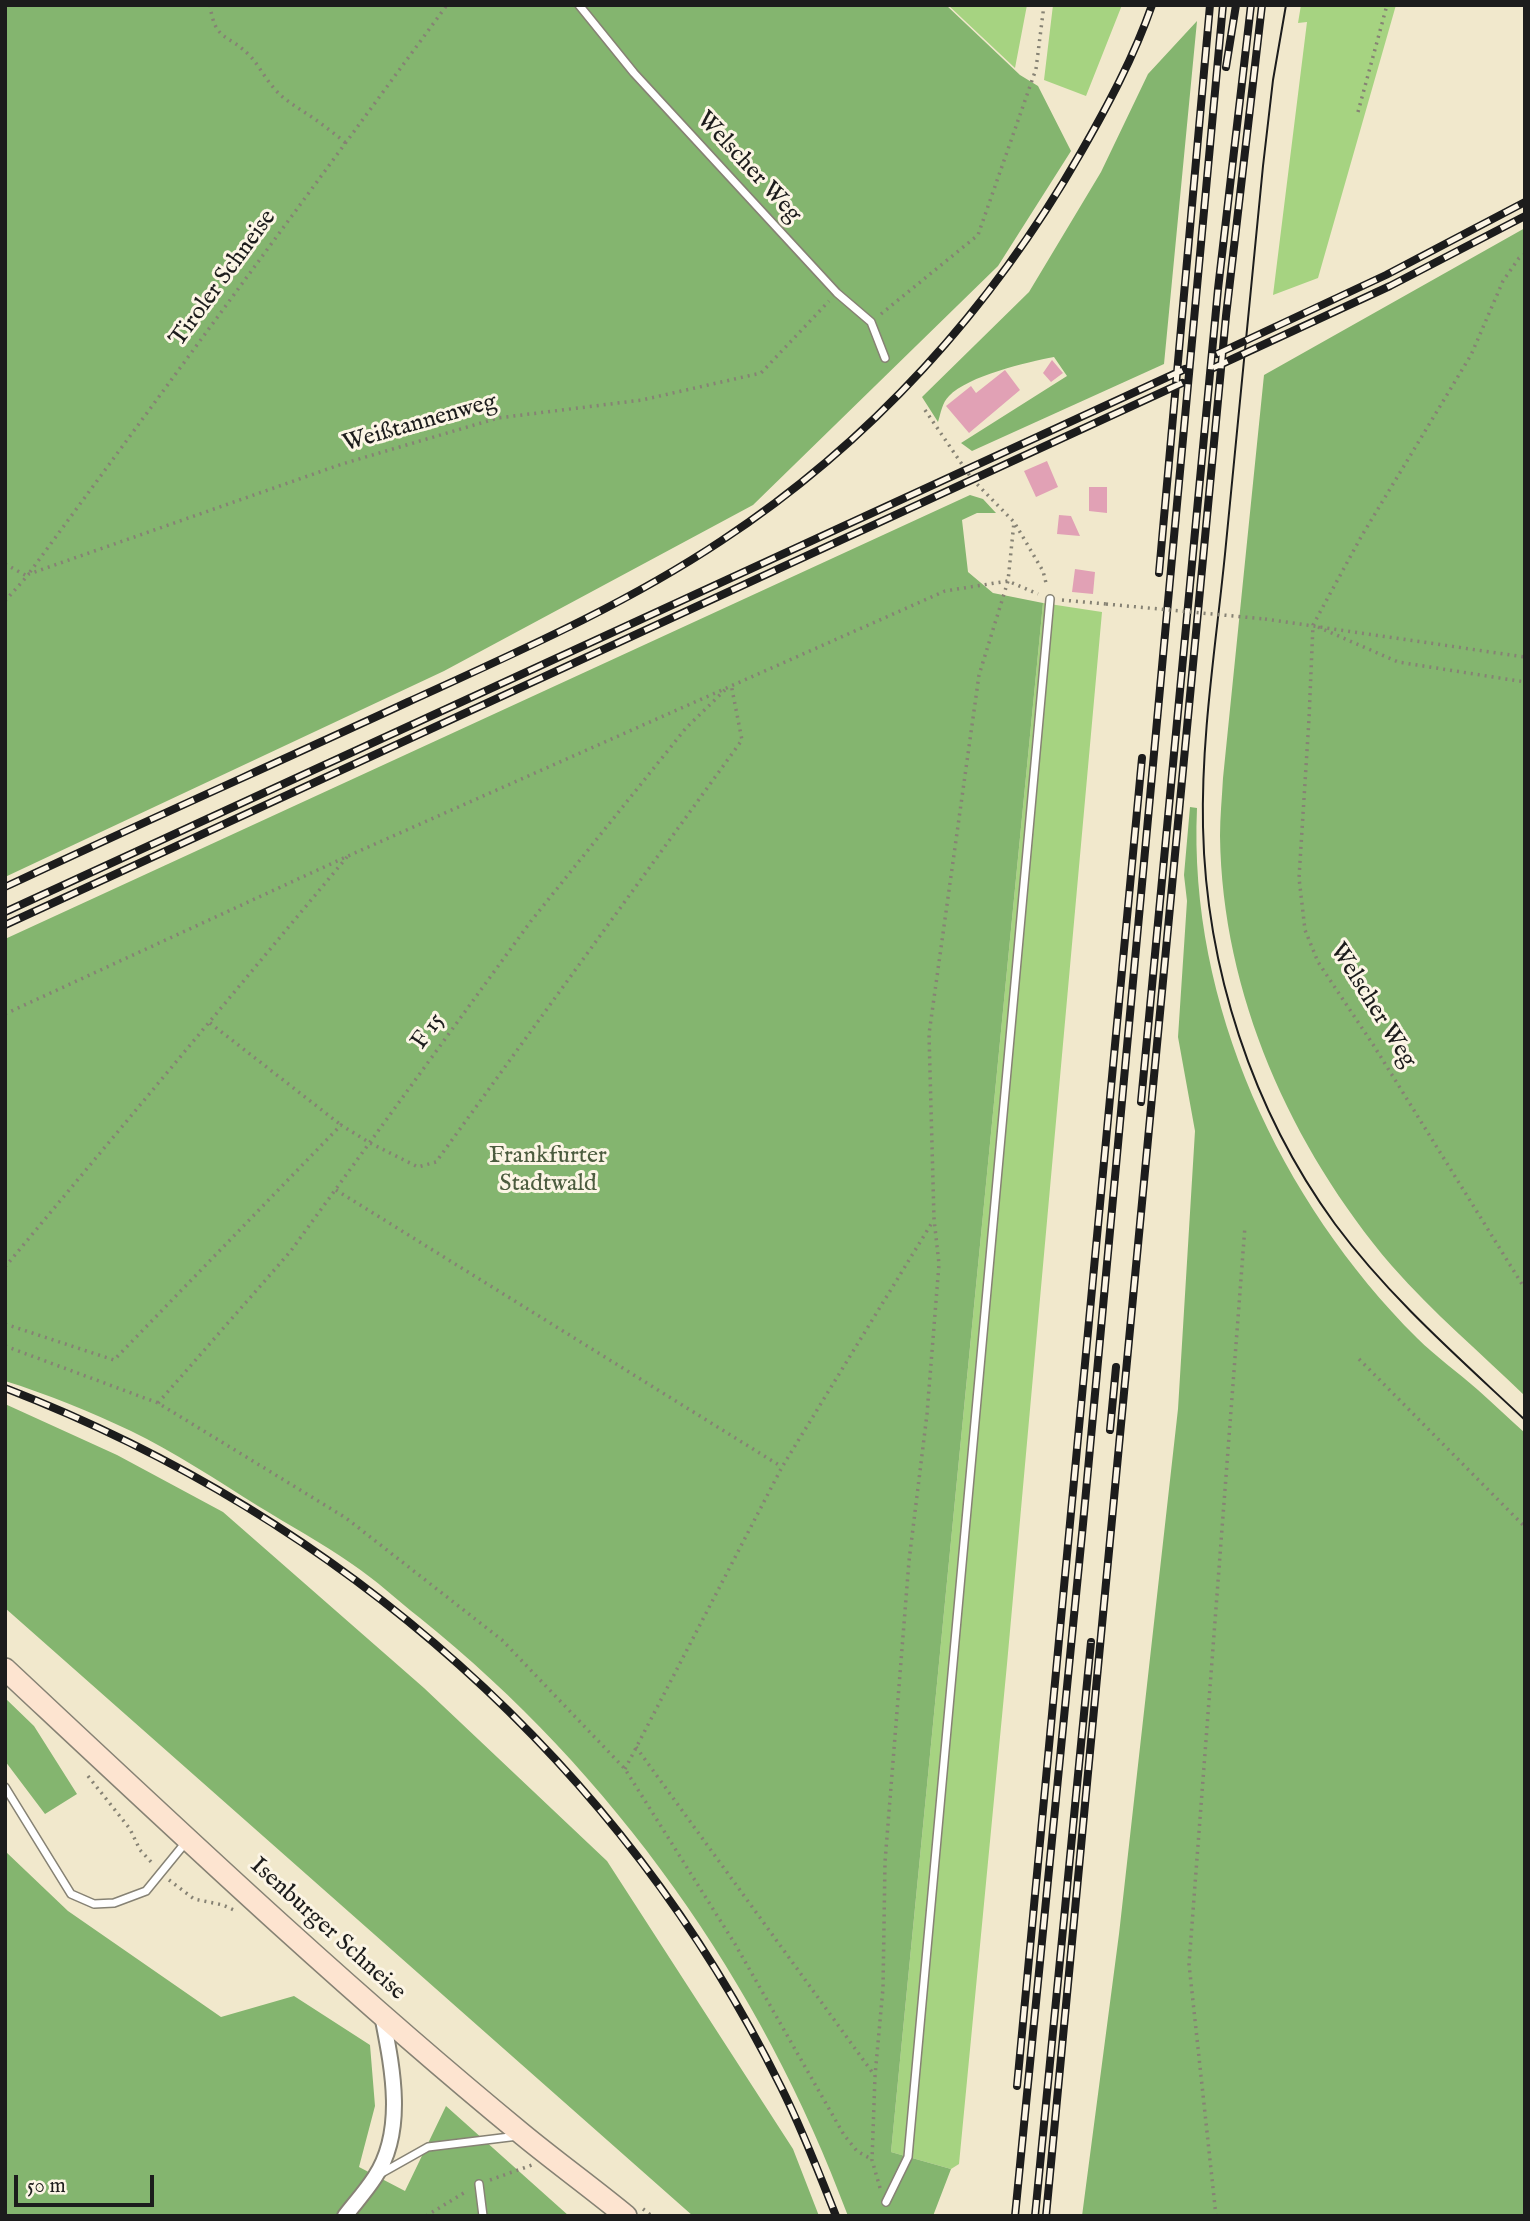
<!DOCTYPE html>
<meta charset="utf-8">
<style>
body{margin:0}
#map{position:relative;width:1530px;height:2221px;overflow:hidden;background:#f1e8cc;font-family:"IM FELL English",serif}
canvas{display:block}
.frame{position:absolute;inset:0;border:7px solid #1c1c1c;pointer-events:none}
.scale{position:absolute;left:14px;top:2175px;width:140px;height:32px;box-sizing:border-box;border:4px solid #1c1c1c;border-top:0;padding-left:9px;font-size:21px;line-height:24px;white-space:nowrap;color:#1c1c1c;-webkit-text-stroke:5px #fcf5e5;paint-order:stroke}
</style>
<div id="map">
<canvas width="1530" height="2221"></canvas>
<div class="frame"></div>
<div class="scale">50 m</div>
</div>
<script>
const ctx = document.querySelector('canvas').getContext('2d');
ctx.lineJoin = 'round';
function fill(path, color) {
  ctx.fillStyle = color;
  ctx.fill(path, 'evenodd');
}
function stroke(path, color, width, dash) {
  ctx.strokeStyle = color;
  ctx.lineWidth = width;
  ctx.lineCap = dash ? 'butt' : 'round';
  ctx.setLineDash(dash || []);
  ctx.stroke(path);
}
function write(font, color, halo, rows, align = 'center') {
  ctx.font = font + ' "IM FELL English",serif';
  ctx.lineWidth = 6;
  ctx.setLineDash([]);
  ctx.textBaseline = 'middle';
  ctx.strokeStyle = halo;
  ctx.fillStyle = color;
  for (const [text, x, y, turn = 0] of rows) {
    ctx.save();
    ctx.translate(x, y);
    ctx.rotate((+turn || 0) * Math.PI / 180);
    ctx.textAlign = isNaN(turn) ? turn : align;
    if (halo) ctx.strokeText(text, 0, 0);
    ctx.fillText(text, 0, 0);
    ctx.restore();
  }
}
fill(new Path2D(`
 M948,5H1027L1015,68Z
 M1053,5H1122L1086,96L1044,80Z
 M1301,5H1396L1318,278L1273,295L1307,22L1298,23Z
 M1043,603L1102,612L1007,1664L959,2164L951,2169L891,2152Z`), '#a6d381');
fill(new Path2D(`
 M5,5H946L1020,75L1038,86L1071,151L998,266L753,505L444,671L5,877Z
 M1197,21L1164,364L972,451L961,443L1067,376L1054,357C1027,362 968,376 949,396C942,403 941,412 938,422L922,397L1029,292L1101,172L1148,74Z
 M1525,228V1396C1481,1353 1433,1313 1392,1266C1291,1147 1222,994 1220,836C1220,817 1222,797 1223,778L1264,375Z
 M970,495L983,499L996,513H977L962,520L968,572L993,593L1043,603L891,2152L951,2169L933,2216H848C762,1983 613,1773 420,1618C397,1600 376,1580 352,1564C322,1543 289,1525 258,1506C218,1481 173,1451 131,1431C91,1412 47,1394 5,1381V939Z
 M1190,807L1197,808C1188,1004 1280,1201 1417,1338C1436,1357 1458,1372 1478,1390C1494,1404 1509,1419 1525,1433V2216H1082L1119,1934L1178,1409L1195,1131L1178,1037L1187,901L1184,875Z
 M5,1404L117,1455L223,1512L424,1688L607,1861L793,2149L819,2216H693L5,1608Z
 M5,1698L34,1726L77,1794L45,1814L5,1761Z
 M5,1851L68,1911L221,2017L294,1996L370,2045L375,2106L359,2167L405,2191L446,2106L569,2216H5Z`), '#84b56f');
fill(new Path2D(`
 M1052,360L1063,373L1051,382L1043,373Z
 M1005,370L1020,390L969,433L946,406L971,386L976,393Z
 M1047,461L1058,487L1036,497L1024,471Z
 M1089,487H1107V513L1089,511Z
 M1059,515L1071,516L1080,536L1057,534Z
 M1075,569L1095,572L1093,594L1072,592Z`), '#e1a1b5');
const lane = new Path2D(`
 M579,5L634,73L837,293L871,322L885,358
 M5,1787L71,1894L94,1904L114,1903L146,1891L186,1842
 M380,2174L428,2147L518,2136
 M479,2184L483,2216
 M886,2202L908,2157L1050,599`);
const street = new Path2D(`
 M345,2216C355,2203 366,2191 375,2177C406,2130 392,2066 382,2015`);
const secondary = new Path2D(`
 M5,1669C174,1827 343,1987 522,2134C556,2162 592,2188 626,2216`);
stroke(lane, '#868274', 10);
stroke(street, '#868274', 18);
stroke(secondary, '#868274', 24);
stroke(new Path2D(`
 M210,5C215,43 229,33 251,57C259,66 265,78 273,87C285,102 301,109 316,120C326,127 336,135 346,143
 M1358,112L1387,5
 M1525,254L1519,258L1503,281L1471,355L1361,537L1313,625L1309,719L1299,878L1305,930L1318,962L1374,1046L1525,1289
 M881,314L978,235L1036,69L1044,5
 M925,410L972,479L1014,522L1043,571L1047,587
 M5,564L27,576
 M30,572L447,5
 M1062,600L1106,604
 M5,601L29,574L342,464L498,418L642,400L761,373L829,301
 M1265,619L1525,657
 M1318,627L1398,662L1525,682
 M5,1014L348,856L945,591L1008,581L1038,594
 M210,1023L341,1125
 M336,1190L782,1467
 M5,1267L347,857
 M5,1324L114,1360L341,1125L370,1143L418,1167L436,1162L742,740L731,684
 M5,1346L158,1403L346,1518L502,1640L625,1769L735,1944L844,2135L857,2151L871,2159
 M1359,1359L1525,1527
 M158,1403L290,1252L531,921L686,728L727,688
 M636,1747L875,2076
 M625,1769L782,1467L933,1221
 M88,1776L130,1829L140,1850L154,1865
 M169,1880L194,1899L223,1905L234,1910
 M490,2180L532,2165
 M880,2188L872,2160L875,2076L883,1988L885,1862L909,1561L927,1414L939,1264L934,1219L929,1034L979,675L1008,581L1014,522
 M643,2209L652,2216
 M426,2216L467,2191
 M1216,2216L1189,1964L1245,1226`), '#868274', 3.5, [2, 5]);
stroke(lane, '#fff', 7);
stroke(street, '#fff', 14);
stroke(secondary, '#fde4d0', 21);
stroke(new Path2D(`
 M1286,5L1273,80L1263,166C1251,296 1238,425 1225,554C1216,644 1201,737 1203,827C1206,968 1252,1110 1335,1224C1390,1298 1458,1357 1525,1420`), '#1c1c1c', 2);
const rail = new Path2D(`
 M1226,67L1236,5
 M1217,354L1386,275L1525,202
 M1213,368L1390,286L1525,216
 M1159,573L1210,5
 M5,887C139,824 274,764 408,702C515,653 623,606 721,541C870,443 992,308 1080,154C1107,107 1134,57 1152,5
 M5,912L1185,369
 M5,925L1182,383
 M1141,1102L1218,289L1251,5
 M5,1388C341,1518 621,1763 781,2087C802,2129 819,2173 836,2216
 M1110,1430L1116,1367
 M1017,2086L1142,758
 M1015,2216L1083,1524L1223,5
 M1035,2216L1091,1642
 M1046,2216L1226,316L1262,5`);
stroke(rail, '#1c1c1c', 8);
stroke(rail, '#fcf5e5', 5, [16]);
stroke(new Path2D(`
 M1106,604L1265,619`), '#868274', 3.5, [2, 5]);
write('24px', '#1c1c1c', '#fcf5e5', [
 ["Welscher Weg",748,168,47],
 ["Tiroler Schneise",224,279,-54],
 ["Weißtannenweg",420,424,-16],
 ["Welscher Weg",1372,1006,58],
 ["F 15",429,1032,-54],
 ["Isenburger Schneise",327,1930,42]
]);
write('24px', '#4c5c3f', '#fcf5e5', [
 ["Frankfurter",548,1157],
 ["Stadtwald",548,1185]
]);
</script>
